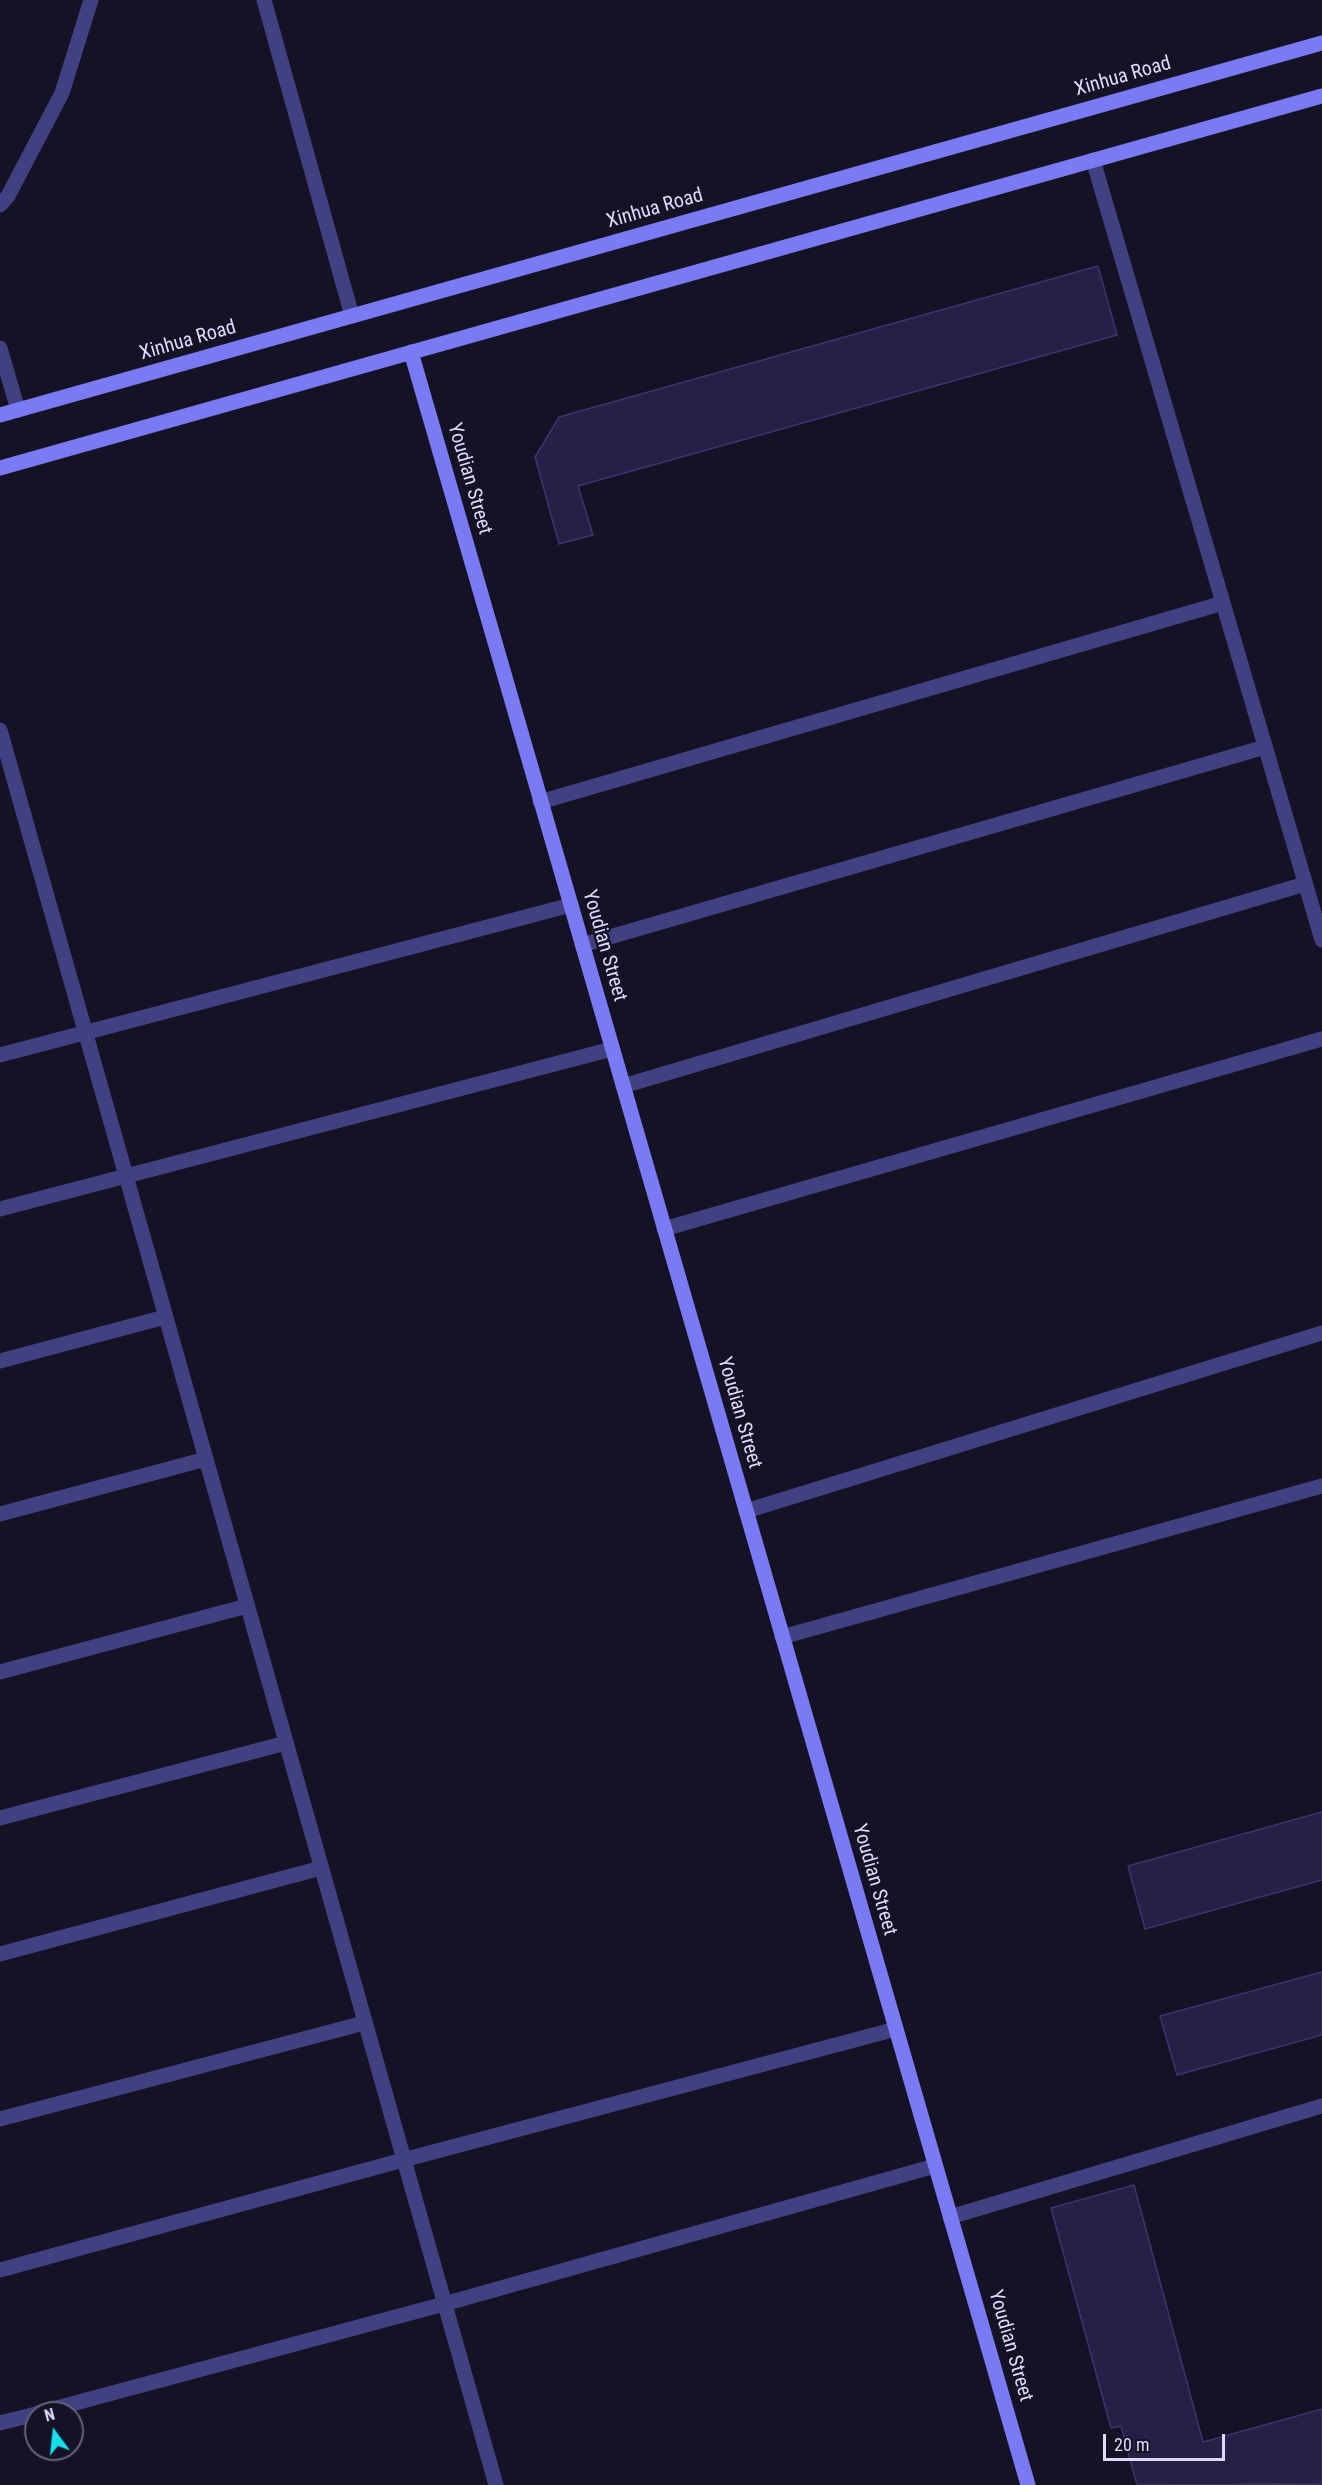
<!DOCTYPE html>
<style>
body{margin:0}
#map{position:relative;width:1322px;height:2485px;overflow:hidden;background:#151226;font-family:"Roboto Condensed",sans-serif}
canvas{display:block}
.north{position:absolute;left:24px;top:2401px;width:60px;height:60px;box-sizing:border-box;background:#151226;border:2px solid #65627c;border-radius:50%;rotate:345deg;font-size:16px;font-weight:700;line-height:24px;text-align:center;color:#dddafc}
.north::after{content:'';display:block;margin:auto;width:21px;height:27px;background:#17deeb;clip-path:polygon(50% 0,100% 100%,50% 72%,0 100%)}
.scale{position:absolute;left:1103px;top:2434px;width:122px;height:27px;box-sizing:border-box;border:3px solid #dddafc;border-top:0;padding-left:8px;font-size:18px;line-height:21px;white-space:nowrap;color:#dddafc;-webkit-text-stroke:4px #151226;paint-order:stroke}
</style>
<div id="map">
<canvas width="1322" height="2485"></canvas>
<div class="north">N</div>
<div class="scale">20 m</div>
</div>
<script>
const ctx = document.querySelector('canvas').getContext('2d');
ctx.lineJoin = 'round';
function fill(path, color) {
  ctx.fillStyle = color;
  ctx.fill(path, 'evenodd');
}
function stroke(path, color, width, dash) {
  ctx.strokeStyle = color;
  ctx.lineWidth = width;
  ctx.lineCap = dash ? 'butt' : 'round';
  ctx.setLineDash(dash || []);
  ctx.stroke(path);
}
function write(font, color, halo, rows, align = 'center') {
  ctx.font = font + ' "Roboto Condensed",sans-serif';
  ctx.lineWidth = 5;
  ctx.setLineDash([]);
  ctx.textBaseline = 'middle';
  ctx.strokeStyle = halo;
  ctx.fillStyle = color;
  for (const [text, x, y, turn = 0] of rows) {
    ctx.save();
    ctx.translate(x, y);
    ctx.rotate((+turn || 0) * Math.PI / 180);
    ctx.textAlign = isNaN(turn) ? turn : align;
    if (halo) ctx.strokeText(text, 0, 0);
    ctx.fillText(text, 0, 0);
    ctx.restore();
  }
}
const building = new Path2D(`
 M1098,266L1117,335L578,486L593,535L559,544L535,457L559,417Z
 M1322,1812V1880L1145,1929L1128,1866Z
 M1322,1972V2035L1177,2075L1160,2016Z
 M1134,2185L1203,2442L1322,2409V2484L1137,2485L1121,2426L1111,2428L1051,2208Z`);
fill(building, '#261f46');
stroke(building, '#3d3470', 1.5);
stroke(new Path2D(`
 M0,205L8,196L62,93L91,0
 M0,348L18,410
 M540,802L1223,603
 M582,945L1265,747
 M0,1055L571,905
 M623,1086L1305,884
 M0,1209L612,1049
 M664,1229L1322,1039
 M0,1361L165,1317
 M746,1511L1322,1333
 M0,1514L206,1459
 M782,1637L1322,1486
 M0,1672L247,1606
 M0,1818L286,1743
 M0,1954L321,1868
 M0,2119L364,2023
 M0,2270L403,2160L896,2029
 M38,2413L444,2304L935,2166
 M0,2423L36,2414`), '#414181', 15);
stroke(new Path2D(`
 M264,0L352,316
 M1093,160L1322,940
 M0,730L496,2485
 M950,2217L1322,2106`), '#414181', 15);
stroke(new Path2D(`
 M411,352L1028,2485
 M0,415L1322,43
 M0,468L1322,96`), '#7a7bf4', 15);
write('20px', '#dddafc', '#151226', [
 ["Xinhua Road",1123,77,-16],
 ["Xinhua Road",655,209,-16],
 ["Xinhua Road",188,341,-16],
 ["Youdian Street",469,479,74],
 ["Youdian Street",604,946,74],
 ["Youdian Street",739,1413,74],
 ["Youdian Street",874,1880,74],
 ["Youdian Street",1010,2346,74]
]);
</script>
